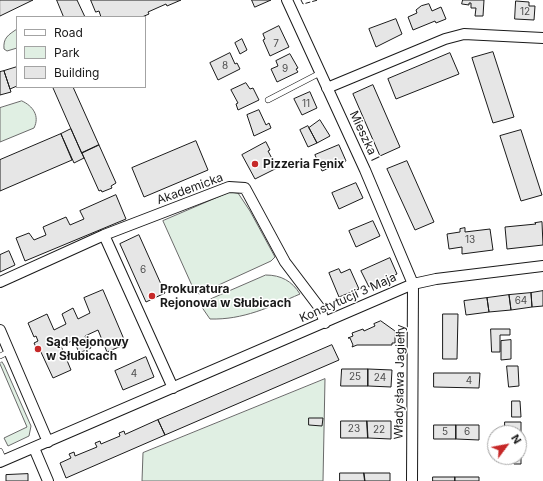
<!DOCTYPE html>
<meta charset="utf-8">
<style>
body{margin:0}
#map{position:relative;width:543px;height:481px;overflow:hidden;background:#fff;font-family:Inter,sans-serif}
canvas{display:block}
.legend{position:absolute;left:16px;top:16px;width:130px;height:72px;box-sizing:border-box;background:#fff;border:1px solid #a3a3a3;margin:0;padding:5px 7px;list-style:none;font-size:12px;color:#1a1a1a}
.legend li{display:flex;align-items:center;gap:8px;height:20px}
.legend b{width:20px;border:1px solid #a3a3a3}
.north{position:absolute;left:487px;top:425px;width:40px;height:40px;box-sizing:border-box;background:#fff;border:1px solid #a3a3a3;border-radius:50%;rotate:58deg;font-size:11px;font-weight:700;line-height:16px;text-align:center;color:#1a1a1a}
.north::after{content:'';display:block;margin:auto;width:14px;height:18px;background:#c62828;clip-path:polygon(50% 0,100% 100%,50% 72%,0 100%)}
</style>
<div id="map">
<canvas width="543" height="481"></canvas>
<ul class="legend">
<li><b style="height:5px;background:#fff"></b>Road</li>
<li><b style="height:11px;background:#e0efe3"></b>Park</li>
<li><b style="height:11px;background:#e6e6e6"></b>Building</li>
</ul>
<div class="north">N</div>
</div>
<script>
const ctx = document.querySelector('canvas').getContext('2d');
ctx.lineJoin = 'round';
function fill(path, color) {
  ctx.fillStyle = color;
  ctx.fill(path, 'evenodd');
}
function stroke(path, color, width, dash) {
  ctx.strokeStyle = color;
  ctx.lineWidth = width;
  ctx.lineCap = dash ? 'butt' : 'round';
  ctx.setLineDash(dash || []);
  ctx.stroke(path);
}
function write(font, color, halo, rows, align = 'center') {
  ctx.font = font + ' Inter,sans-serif';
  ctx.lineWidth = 3;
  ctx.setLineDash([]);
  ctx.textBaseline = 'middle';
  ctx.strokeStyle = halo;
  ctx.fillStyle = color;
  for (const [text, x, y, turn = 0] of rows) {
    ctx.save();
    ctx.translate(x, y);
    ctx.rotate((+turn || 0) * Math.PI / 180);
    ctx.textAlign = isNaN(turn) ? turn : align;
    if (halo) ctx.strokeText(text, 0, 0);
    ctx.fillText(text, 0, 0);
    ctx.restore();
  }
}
const green = new Path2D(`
 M17,29V48L7,51L4,49C3,38 8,35 17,29Z
 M22,101C33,106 40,116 34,128L0,142V108Z
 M230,192L238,193L250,211L275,257L271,261L199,294L194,290L163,221Z
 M266,275C281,275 292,281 300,294C270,307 243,320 210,319L201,306L204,302Z
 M2,362L4,365L31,426L29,436L8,446L4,438L27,427L0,364Z
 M325,379L323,481H142L143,453Z`);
fill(green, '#e0efe3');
stroke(green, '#6a6a6a', 1);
const building = new Path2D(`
 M0,0H33L0,16Z
 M57,0H77L85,17H64Z
 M91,0H181L167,6L166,4L148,12L149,14L142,17H101L99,11L96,12Z
 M252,0H271L255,7Z
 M463,0H484L483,16H475L476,8H471V3H469V5L462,4Z
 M516,1L529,2V6H535L534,20L515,19Z
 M429,4L432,11L441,7L446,19L436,23L435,21L413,30L408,17L417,13L416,10L421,6Z
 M396,19L402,34L376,47L369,29Z
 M279,26L289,47L270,56L263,40L265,39L263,34Z
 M242,39L247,50L240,54L235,43Z
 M493,52L514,117L493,123L472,58Z
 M230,53L235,64L237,63L240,69L218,80L210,63Z
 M450,53L459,74L396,99L388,79Z
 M290,54L298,68L296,69L298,72L277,82L271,69L278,66L276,61Z
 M17,67V86L10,89L4,71Z
 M4,71L11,92L0,95V72Z
 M246,83L250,89L253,88L259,100L238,110L236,104L238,103L231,90Z
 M373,85L400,147L380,156L353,94Z
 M53,87H73L99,145L82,153Z
 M310,92L317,108L302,115L294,99Z
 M259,110L266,125L269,123L271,128L254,136L247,115Z
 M320,120L330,136L317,143L309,128Z
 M308,126L317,143L308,147L300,130Z
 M71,129L84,158L74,163L61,134Z
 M521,130L542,195L521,201L500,136Z
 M61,134L72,160L0,191V160Z
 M196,141L208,170L144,197L132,168Z
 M266,142L270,150L268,151L277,168L255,179L242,155Z
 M99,145L116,183L111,186L112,188L102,192L101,190L99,191L82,153Z
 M339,145L346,161L322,171L315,155Z
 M407,161L434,222L415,230L387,169Z
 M356,183L363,198L339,209L332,193Z
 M116,195L126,219L25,261L16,238L29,233L34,240L46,235L43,227L66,217L70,225L84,219L80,211Z
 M373,221L380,236L356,247L349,231Z
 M542,222L543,245L507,249L505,227L536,224L535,223Z
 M465,228V232L490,229L493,250L462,254V247L449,249L447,234L460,232V229Z
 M139,235L165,293L146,302L120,244Z
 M9,251L15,265L0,272V255Z
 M390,258L397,274L369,287L361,271Z
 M339,269L341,273L350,269L359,289L339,297L329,273Z
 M103,290L126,344L107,352L98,330L85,336L91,348L79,353L74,340L61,346L71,370L53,378L40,350L38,351L34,343L38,341L36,336L34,337L28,323L47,314L54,330L66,324L62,314L73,308L78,319L90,313L84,298Z
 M543,291V306L532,307L531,293Z
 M531,293L532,307L511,310L509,295Z
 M509,295L511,310L489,312L487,298Z
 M487,298L489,312L466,315L464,301Z
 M443,314H458L457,359H443Z
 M381,321L395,331V343H392V345H357L352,347L353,345L350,338H348L353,336L352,333L363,329L364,331L375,326L374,324Z
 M491,329H510V335H500V352H492Z
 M511,340V359L501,360V341Z
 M332,345L339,360L165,435L158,420Z
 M146,357L154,377L123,390L115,371Z
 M507,366H518L519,386L509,387Z
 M342,369H368V386H341Z
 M368,369L392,370L391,387L368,386Z
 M434,373H480L479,388L434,387Z
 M512,401H520L521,417H512Z
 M309,418H323L322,426L309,425Z
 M158,420L165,435L66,478L60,463L71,458L69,454L74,452L75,456L97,447L95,443L100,441L101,444L120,436L119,433L124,431L125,434Z
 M341,421H367L368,438H341Z
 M367,421H391V439L368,438Z
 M505,422H521V464H514L513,457H519V433H513V428H505Z
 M434,425H456V439H434Z
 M456,425H479V440L456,439Z
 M340,473H364L365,481H340Z
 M364,473H390V481H365Z
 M28,474V481H6V475Z
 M433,477H455V481H433Z
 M455,477H479V481H455Z`);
fill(building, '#e6e6e6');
stroke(building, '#1a1a1a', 1);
const lane = new Path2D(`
 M268,100L320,73
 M0,356L10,351
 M0,451L4,460`);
const street = new Path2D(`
 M287,0L365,170L413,284L412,481
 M327,88L445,39L464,34L543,38
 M104,235L173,388
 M0,282L104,235L229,187L245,188L285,262L319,307L325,323
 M0,330L48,442
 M34,448L48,481
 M0,462L413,284L436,279L543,266`);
stroke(lane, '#1a1a1a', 6);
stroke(street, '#1a1a1a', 12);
stroke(lane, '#fff', 5);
stroke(street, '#fff', 10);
stroke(new Path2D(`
 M301,0L303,4L318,0`), '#1a1a1a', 1, [5, 2]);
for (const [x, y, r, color] of [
 [255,164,4,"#c62828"],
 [152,296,4,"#c62828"],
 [38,349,4,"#c62828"]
]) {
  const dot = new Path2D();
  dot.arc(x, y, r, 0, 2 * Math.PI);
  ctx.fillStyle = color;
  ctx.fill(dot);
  stroke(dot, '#fff', 1.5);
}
write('10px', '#4d4d4d', null, [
 ["12",525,12],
 ["7",276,44],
 ["8",225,66],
 ["9",285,69],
 ["11",306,104],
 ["13",470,240],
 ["6",143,270],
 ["64",521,301],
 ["4",134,374],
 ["25",355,377],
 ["24",380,378],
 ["4",469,381],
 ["23",354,429],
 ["22",379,430],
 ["5",445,432],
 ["6",467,432]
]);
write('12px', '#1a1a1a', '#fff', [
 ["Mieszka I",364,136,65],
 ["Akademicka",190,189,-20],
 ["Konstytucji 3 Maja",348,298,-24],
 ["Władysława Jagiełły",400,382,-89]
]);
write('bold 12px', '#1a1a1a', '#fff', [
 ["Pizzeria Fenix",263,164],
 ["Prokuratura",160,289],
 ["Rejonowa w Słubicach",160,303],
 ["Sąd Rejonowy",46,342],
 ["w Słubicach",46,356]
], 'left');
</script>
